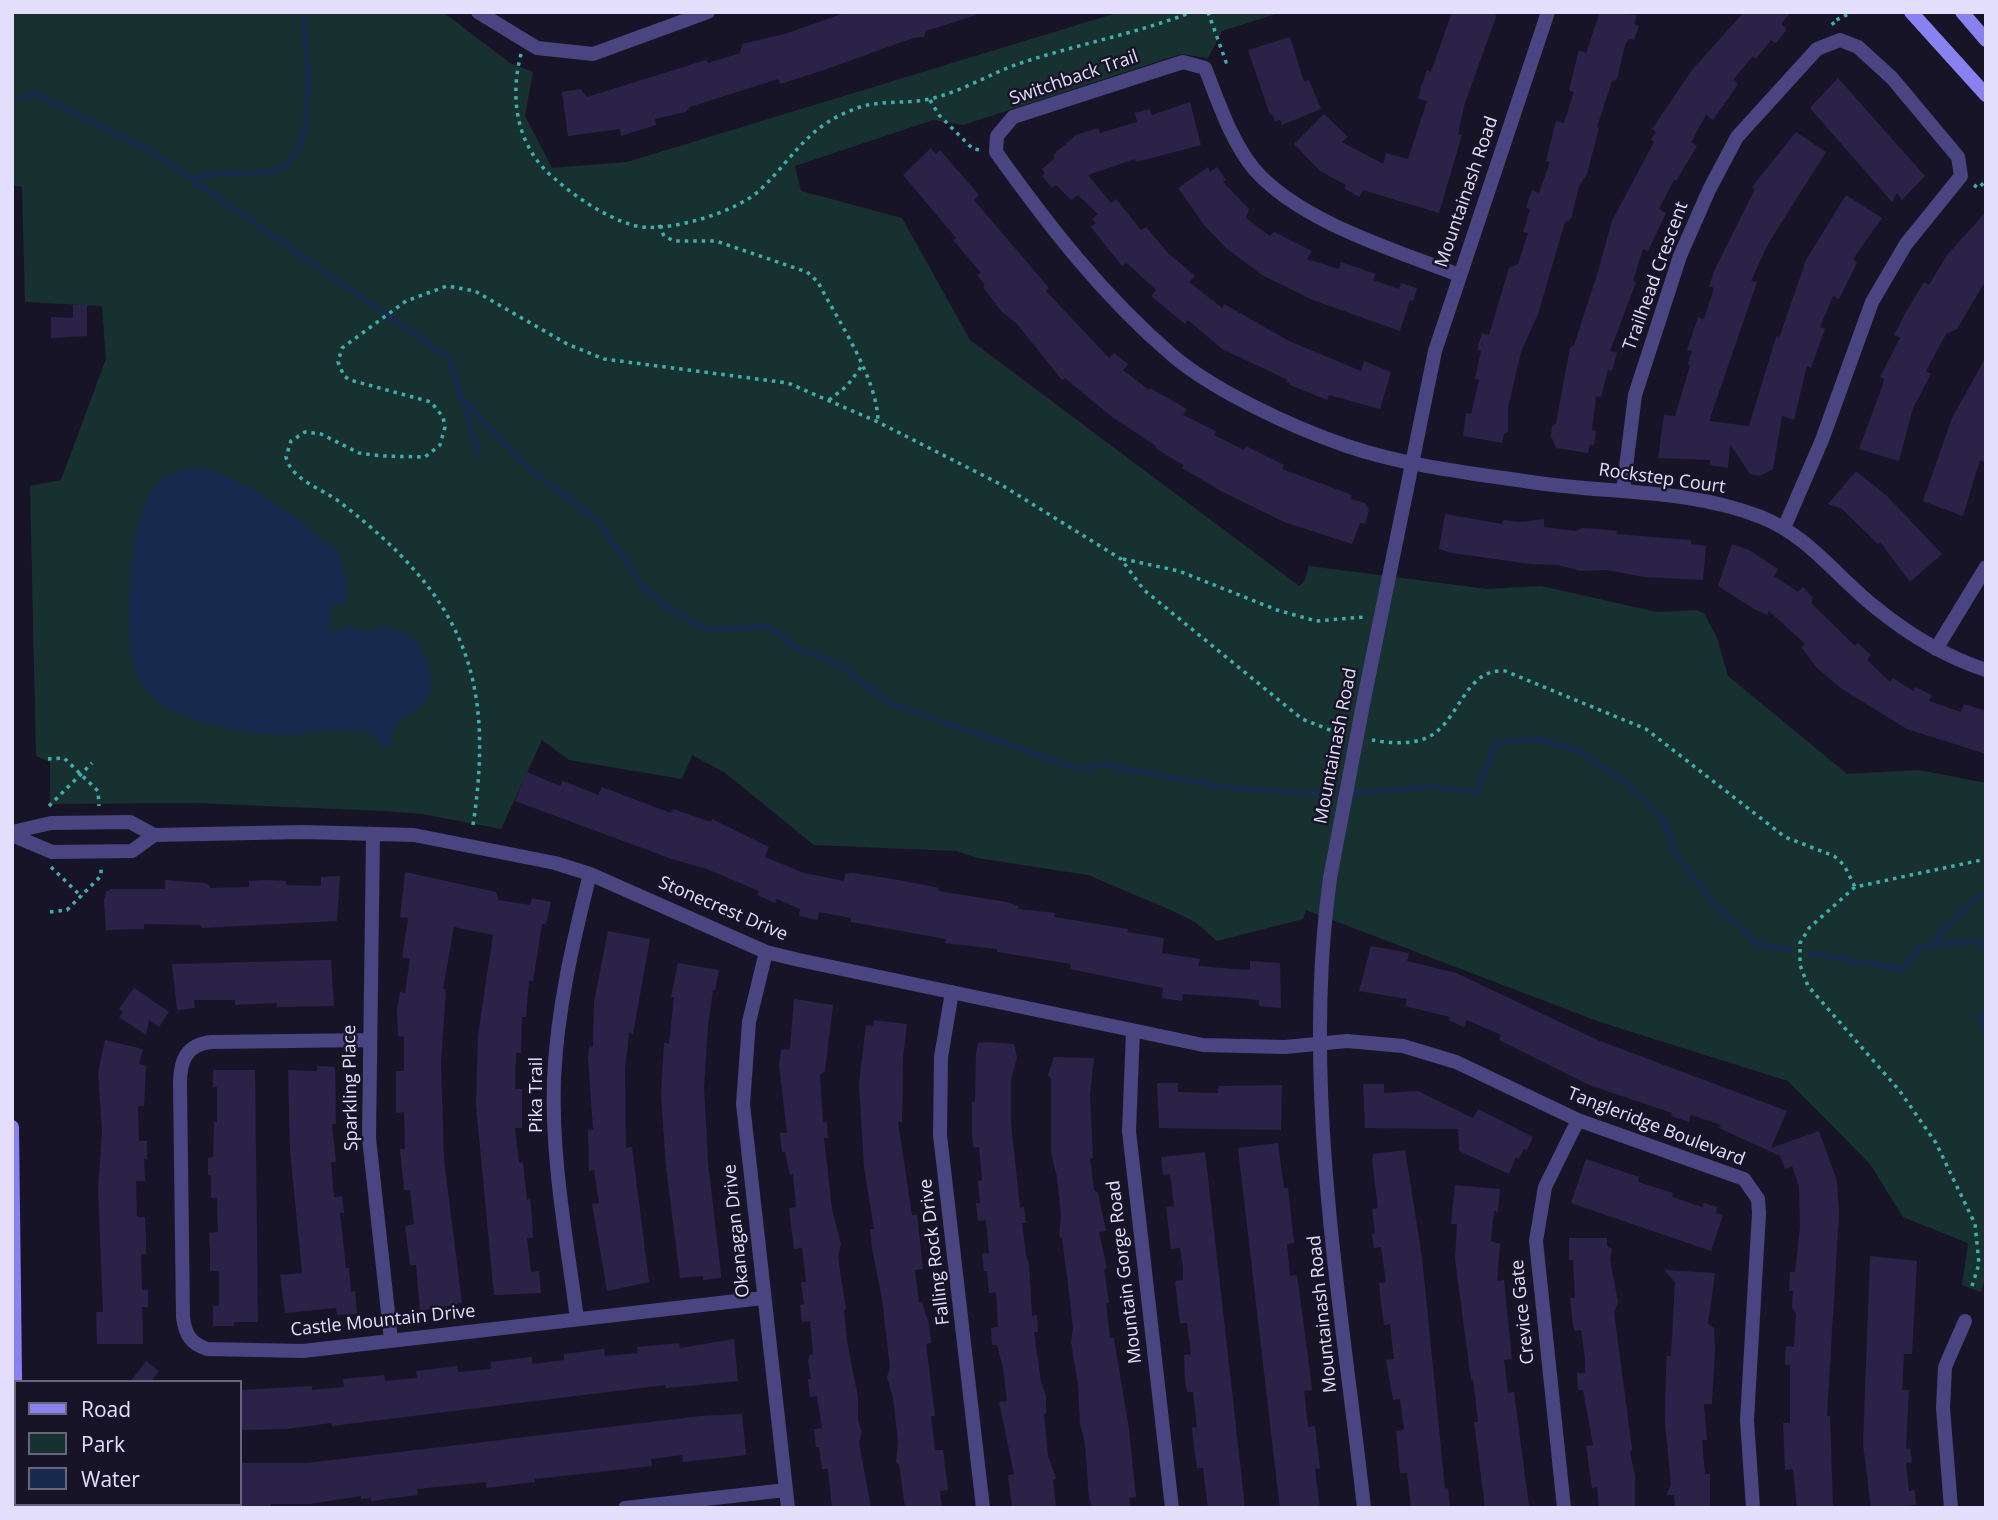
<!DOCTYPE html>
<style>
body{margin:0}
#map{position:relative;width:1998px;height:1520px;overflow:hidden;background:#181428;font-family:"Open Sans",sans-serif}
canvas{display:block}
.frame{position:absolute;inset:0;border:14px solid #e3defb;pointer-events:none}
.legend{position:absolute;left:14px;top:1380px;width:228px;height:126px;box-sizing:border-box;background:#181428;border:2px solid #69657c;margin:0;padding:9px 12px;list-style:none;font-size:21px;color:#e3defb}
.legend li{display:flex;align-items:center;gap:14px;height:35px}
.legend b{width:35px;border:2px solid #69657c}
</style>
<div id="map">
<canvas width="1998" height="1520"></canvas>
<div class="frame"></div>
<ul class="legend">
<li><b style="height:9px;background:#8981f0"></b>Road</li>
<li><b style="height:19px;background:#173131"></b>Park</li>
<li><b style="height:19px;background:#182a4d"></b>Water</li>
</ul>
</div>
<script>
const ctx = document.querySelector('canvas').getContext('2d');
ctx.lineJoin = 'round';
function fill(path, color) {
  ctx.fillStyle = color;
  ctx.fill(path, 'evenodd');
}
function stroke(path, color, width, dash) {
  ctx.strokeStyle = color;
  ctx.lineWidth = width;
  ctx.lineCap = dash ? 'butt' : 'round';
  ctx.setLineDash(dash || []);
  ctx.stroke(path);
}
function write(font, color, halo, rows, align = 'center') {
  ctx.font = font + ' "Open Sans",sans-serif';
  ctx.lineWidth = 5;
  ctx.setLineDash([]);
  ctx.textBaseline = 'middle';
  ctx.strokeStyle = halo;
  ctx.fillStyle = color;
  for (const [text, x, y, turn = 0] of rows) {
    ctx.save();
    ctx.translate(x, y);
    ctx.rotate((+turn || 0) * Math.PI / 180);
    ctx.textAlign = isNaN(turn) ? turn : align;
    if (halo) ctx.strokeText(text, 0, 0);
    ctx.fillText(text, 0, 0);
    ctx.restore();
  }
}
fill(new Path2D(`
 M20,12H443L510,63L533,72L525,116L552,168L627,162L1120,12H1282L1222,31L1208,58L1181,54L963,125L933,120L795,166L801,191L902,218L970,340L1299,586L1304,582L1309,566L1487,589L1541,586L1657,612L1697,610L1704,613L1717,638L1728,676L1847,774L1919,770L1986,783V1275L1981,1292L1962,1285L1968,1243L1903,1217L1870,1164L1788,1081L1600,1022L1306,910L1303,919L1217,941L1195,922L1173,911L1088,875L977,858L957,851L814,845L724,772L692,755L682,779L569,760L542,740L501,829L422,814L384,811L197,803L50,804V762L36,756L30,486L61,480L106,359L102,306L25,302L22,187L12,185V15Z`), '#173131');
fill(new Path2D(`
 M203,467L252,488L301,521L340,554L347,585L344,606L333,604L328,634L347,626L367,632L383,626L405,632L420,645L428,662L432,690L420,709L407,714L394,729L390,747L382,746L372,733C338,727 320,733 287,735C254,736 179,721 155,699C149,695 142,685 138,678C121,643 128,520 152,490C166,471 182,469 203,467Z`), '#182a4d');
stroke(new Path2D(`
 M19,98L39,95L154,153L449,358L461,397L526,466L598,521L644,588L664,605L708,630L768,626L794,647L840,665L889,703L1081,770L1100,764L1231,788L1338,795L1430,787L1477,792L1496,743L1537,739L1575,749L1624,781L1665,821L1675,852L1713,903L1758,944L1791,950
 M191,179C219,170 244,175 271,171C322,163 306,54 304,19
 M462,398L479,455
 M1936,944L1941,932L1980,895L1986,894
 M1810,953L1902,969L1920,948L1977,940L1986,947
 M1986,1014L1979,1017L1986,1034`), '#182a4d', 5);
fill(new Path2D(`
 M847,12H976V15L926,31L924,37L913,38L821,71L780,84L778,79L690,107L685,112L655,119L656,125L621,136L620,129L568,136L562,92L581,89L587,97L706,60L708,63L740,53L742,44L785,34Z
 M1452,12H1495L1496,17L1465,103L1458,134L1462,135L1439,213L1363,190L1359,197L1344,188L1346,185L1320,171L1294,144L1324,114L1348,137L1342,142L1383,164L1386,153L1408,159L1427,101L1418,99L1421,87L1427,70L1431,72Z
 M1600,12L1637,15L1634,24L1639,26L1634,40L1629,39L1625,45L1617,79L1612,81L1597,127L1599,128L1587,174L1579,186L1571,219L1565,222L1538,314L1521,352L1508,408V432L1504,434L1502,443L1463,436L1466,413L1471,414L1479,380L1475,379L1481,351L1477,350L1482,333L1489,335L1509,268L1518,264L1528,233L1523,232L1530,209L1526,208L1532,190L1539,193L1550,162L1546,161L1556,121L1564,123L1574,92L1569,90L1579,50L1586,53Z
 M1744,12H1791L1781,24L1787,29L1776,43L1771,40L1756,59L1753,56L1733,80L1738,84L1713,120L1706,115L1691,142L1697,146L1676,181L1674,180L1659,209L1666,213L1648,251L1643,249L1633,281L1636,282L1610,351L1617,353L1612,371L1608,370L1601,397L1596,396L1592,430L1596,431L1594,445L1590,444L1588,453L1556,448L1551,436L1552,426L1556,423L1570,348L1574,345L1597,275L1612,221L1654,142L1651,140L1656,132L1652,129L1692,70Z
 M1290,37L1304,82L1309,80L1321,109L1282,125L1280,120L1275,121L1272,114L1270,115L1248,50Z
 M1838,78L1925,176L1902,200L1897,193L1892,202L1810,108Z
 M1190,102L1201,145L1136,162L1135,159L1088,175L1111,203L1116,199L1141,230L1146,227L1168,253L1195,276L1189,282L1222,308L1224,304L1289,341L1361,371L1364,361L1391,372L1380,409L1329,395L1327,400L1290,385L1286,379L1222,349L1188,320L1185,324L1151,296L1156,290L1129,265L1126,263L1122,266L1091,227L1096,223L1092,219L1098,214L1078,195L1071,200L1056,185L1052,188L1042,176L1045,174L1042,169L1055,158L1053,155L1076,135L1098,128L1100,133L1137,122L1135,113L1150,109L1152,115Z
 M1796,132L1826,152L1768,244L1751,281L1757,282L1709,421L1749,426L1776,337L1779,338L1806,260L1846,195L1882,218L1853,259L1857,263L1839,299L1833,296L1820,327L1825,329L1811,368L1807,366L1794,420L1782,416L1773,469L1760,476L1750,474L1730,444L1728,468L1710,465V460L1658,458L1664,415L1675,416L1690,366L1688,364L1692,351L1687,350L1698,317L1704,319L1714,288L1709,286L1715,269L1755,189L1752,187Z
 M931,148L936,154L940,150L979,195L974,200L1049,288L1046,291L1109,358L1114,353L1128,364L1123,370L1149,390L1150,388L1187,409L1183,415L1216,431L1214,435L1244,450L1246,446L1284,465L1282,469L1352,495L1351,499L1365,503L1369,510L1365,524L1360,523L1352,544L1284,522L1221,491L1182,468L1183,465L1155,448L1156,446L1112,417L1065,378L1062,380L1017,324L1001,311L983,287L985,285L977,275L981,273L953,240L956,238L903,175Z
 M1208,167L1210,172L1217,167L1226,180L1223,182L1249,209L1246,218L1270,236L1274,232L1312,251L1307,259L1339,269L1341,262L1376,274L1373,280L1399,289L1401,283L1417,288L1413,301L1410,300L1400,331L1313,300L1262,275L1226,248L1204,225L1178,188Z
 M1986,212V280L1957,329L1946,334L1926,371L1931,374L1913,408L1899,461L1859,449L1882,387L1884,379L1880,377L1900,338L1894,335L1906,312L1924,282L1929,285L1947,255Z
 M73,305H87V336L51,338V317L73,318Z
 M1986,357V463L1980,460L1963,516L1923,501L1952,418Z
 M1856,471L1888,497L1942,554L1910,582L1880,542L1878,544L1842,509L1828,504Z
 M1445,514L1502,524L1503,520L1520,522L1544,519V527L1576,531L1582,528L1599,529L1617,531L1616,534L1691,540V544L1706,546L1703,580L1644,577L1607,570L1581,571L1558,565L1531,564L1452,553L1439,549Z
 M1732,544L1749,550L1778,569L1774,576L1798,592L1803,587L1813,598L1811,603L1855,646L1858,643L1871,655L1867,660L1890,682L1893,678L1913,691L1915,687L1932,695L1929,701L1961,712L1964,704L1986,711V754L1907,729L1842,689L1817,668L1801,647L1805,644L1769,611L1767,615L1754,609L1718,586Z
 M527,772L560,786L563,781L598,795L602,787L671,813L673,809L711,822L712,819L769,847L765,857L804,873L844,881L845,874L853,873L899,880L939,888L938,891L1007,902L1019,906L1018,909L1055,913L1054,917L1128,929L1127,932L1164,938L1162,953L1200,959L1198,966L1245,970L1250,969V961L1280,963L1281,1008L1259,1006V1000L1226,997L1183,994L1182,1001L1162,998L1163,988L1070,969L1071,964L997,952V949L945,943L946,939L851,922V918L819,912L818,920L799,916L800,909L777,899L775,903L757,895L759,891L707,869L672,859L515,801Z
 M405,872L496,892L499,900L530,905L532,898L551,902L546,924H542L533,981L529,980L526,1017H522L521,1053H516L515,1089H522V1128H515L519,1163L523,1162L527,1200L530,1199L532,1217L533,1238H527L531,1272L539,1271L541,1293L494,1295L476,1105L478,1035L493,935L454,927L443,989H446L441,1063L444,1160L462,1303L420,1311L416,1265H410L405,1226L414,1224L410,1190H404L400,1149H405L404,1112L396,1113V1071H404V1037L398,1036L397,1010L400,992L405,993L410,959L402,957L408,918L400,917Z
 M340,876L337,921L202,928L200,925L144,924V929L106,930L104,900L106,892L111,889H165V880L204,883L210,885V888L249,887V881L265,880L286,881V885L321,886V877Z
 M608,931L650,939L633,1034L629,1033L625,1069L626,1148L632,1147L649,1282L607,1291L592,1204L599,1203L594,1170L589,1171L588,1130L593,1129L588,1057L589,1046L593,1047L594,1002Z
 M1371,946L1409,953L1407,961L1456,973L1600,1041L1787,1111L1771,1148L1819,1131L1837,1181L1839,1214L1827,1416H1830L1833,1508H1797L1793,1469L1785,1470L1783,1423H1790V1365H1785L1786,1346L1794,1347L1796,1314L1792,1307L1793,1291H1789L1790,1272H1795L1800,1227L1799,1186L1792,1166L1785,1169L1780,1156L1719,1128L1721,1125L1691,1115L1689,1122L1671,1116L1672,1113L1589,1085L1499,1040L1501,1035L1467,1020L1464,1027L1448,1020L1450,1017L1405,1006L1407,999L1359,991Z
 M331,960L334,1006L277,1007V1003L235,1005V1000H194L195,1008L177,1010L172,964Z
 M678,963L719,970L715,990H713L708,1026L704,1087L708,1162L721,1274V1278L703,1280V1276L680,1278L666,1167L661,1095L664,1043L669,1044L674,997H671Z
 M134,988L169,1012L159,1027L149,1020L146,1035L119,1017L123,1012L119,1009Z
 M794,999L833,1005L825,1071L820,1075L823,1122H827L828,1138H824L832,1210L841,1244L838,1257L846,1309L844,1311L847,1341L858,1397V1421L862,1432L859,1442L871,1508H832L828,1469H822L819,1447H816L814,1429L822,1428L817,1396L810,1397L808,1379H811L808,1360L810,1355L813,1354L810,1321L802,1322L800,1305L804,1304L801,1282H806L802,1248L794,1249L789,1208L796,1207L793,1174L790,1175L785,1152H782L780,1133H787L779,1065L781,1050L790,1049Z
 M874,1020L907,1024L903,1057L902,1122H898L912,1215H917L923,1269L915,1270L919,1303L922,1302L929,1324L931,1343L926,1344L935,1416H931L935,1450H943L948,1490L940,1491L942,1508H905L899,1464L896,1463L898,1441L893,1398L887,1377L890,1367L882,1299L872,1248L870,1229H874L864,1167L859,1084L866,1025L873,1026Z
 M105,1040L143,1049L139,1064L146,1066L144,1106H138L139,1141H147V1159H144L145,1181H136L137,1217H145L146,1237V1254H141L142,1290H148V1307H142L143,1344H97L96,1312H103L98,1190L102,1132L98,1072Z
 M987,1042L1014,1044L1017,1057L1011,1081V1123L1020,1208L1024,1207L1026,1223H1022L1026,1255L1029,1264L1032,1316L1037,1315L1038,1332H1034L1041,1382L1046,1396V1413L1044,1414L1048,1456L1056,1478L1053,1480L1056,1508H1012L1008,1475L1014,1474L999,1402L1007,1401L1003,1368L997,1345H992L991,1328L998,1327L996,1292L989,1293L987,1271H984L982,1254L989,1253L986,1220L978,1221L976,1203H980L978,1181L982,1180L979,1147L974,1148L972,1137V1102H975L976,1053L978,1043Z
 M1054,1057L1094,1058L1090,1095L1093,1158H1090L1094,1190L1098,1193L1106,1231L1099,1232L1107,1268L1104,1269L1109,1303H1106L1110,1338H1114L1129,1429L1136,1497L1129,1498L1131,1508H1092L1089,1498L1085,1444L1080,1424L1078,1385L1071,1342L1073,1328L1069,1292L1062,1238L1059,1236L1061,1217L1057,1177L1051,1153V1079L1048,1075Z
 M317,1066L335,1067L336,1124H332L336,1162H331L334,1197L342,1196L344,1213H340L346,1268H349L351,1292L355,1291L357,1314L337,1315L336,1308L285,1313L280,1275L302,1273L290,1150L288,1070L317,1071Z
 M213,1070H255L258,1322H234V1326H213V1306H219V1271H210V1251L209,1233L218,1232L217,1198H211V1175H208V1158L213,1157L214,1122H217V1087H213Z
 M1157,1083H1178V1092L1218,1093L1219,1086L1282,1085L1281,1130L1159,1128Z
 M1363,1084H1384V1093L1418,1091L1473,1118L1478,1109L1533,1137L1527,1150L1524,1149L1519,1159L1516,1157L1509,1174L1459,1151L1458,1129L1365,1128Z
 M1278,1143L1284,1188H1288L1294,1243L1287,1244L1290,1276L1297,1275L1310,1372L1312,1390L1304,1391L1308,1427L1315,1426L1320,1468L1315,1469L1320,1508H1280L1273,1450L1238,1148Z
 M1405,1150L1422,1257L1445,1489L1448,1488L1450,1508H1411L1407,1473H1400L1396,1431L1404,1430L1400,1399L1393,1400L1386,1360L1394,1359L1390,1324L1384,1325L1380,1295L1379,1283L1386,1282L1381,1247L1374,1248L1372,1234L1375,1233L1372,1209L1378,1208L1372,1160L1374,1154Z
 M1205,1152L1230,1373L1245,1508H1208L1203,1468H1197L1194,1447L1192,1428L1197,1427L1193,1392H1187L1185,1379L1184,1355L1191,1354L1187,1323H1180L1175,1281L1183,1280V1269L1180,1248L1171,1249L1166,1207L1174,1206L1170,1174L1163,1175L1161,1157Z
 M1586,1159L1639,1177L1638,1182L1673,1193L1672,1197L1702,1207L1704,1203L1717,1207L1716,1213L1723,1215L1711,1251L1571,1203Z
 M1455,1185L1500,1189L1498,1212L1494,1211L1491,1241L1500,1244L1497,1281L1504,1280L1512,1359L1504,1360L1508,1393L1514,1392L1529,1506L1485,1508L1474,1422H1478L1473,1379L1471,1380L1455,1259L1457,1224H1451Z
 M1569,1238H1607V1246L1612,1249L1610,1259L1618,1302L1614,1312L1632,1449L1630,1453L1635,1475V1508H1599L1597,1487L1592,1488L1586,1446L1593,1445L1583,1390H1578L1577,1373H1585V1357L1581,1330L1574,1331L1572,1316L1570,1298H1575L1573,1260H1569Z
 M1870,1256L1917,1261L1912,1354H1904L1902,1390H1909L1906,1449L1910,1448L1912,1462L1906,1463L1909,1491L1915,1490L1916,1505L1871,1508L1863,1444Z
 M1664,1270L1715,1273L1708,1324L1714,1328L1715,1350L1712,1404H1704L1707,1440H1702L1705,1474H1710V1508H1675L1674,1495H1666L1671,1485L1665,1423L1666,1371L1667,1356H1671L1675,1282Z
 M734,1339L738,1381L666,1388L665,1385L332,1426L331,1423L287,1429L240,1430V1390L312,1386V1390L344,1387L343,1379L384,1375L385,1381L417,1378L416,1371L457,1366L458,1372L491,1369L490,1362L532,1357V1364L564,1360V1354L604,1349L605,1356L638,1353L637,1347L679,1343L680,1348Z
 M146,1361L159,1371L151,1382H130Z
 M742,1414L746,1455L683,1462L682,1455L651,1459L652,1466L535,1479V1482L486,1488V1482L417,1489L418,1495L371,1501V1498L361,1499V1496L310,1504H271V1508H240V1463H307L701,1416Z`), '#2b2247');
stroke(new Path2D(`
 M1208,12L1226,62L1220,63
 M1834,25L1832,22L1853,12
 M521,54C509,100 517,148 555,179C577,198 604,216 632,225C664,235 738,212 761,189C796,155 807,126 857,108C879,100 907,104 930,99C964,91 992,72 1024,62C1079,44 1138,33 1192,12
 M930,100L939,115L973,149L980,150
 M1974,185L1978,188L1986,181
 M659,225L664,236L674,241H716L807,272L818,282C838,321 878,379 878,422
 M829,400L847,386L861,367
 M1123,559L1179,571L1277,610L1316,621L1364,617
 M1372,740C1387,743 1411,745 1426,738C1459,725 1464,667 1505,671L1646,729L1785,837L1834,856L1844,865L1855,887
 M48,759L64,758L98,791L99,806
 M49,806L92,763
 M473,825C496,674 461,596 341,503C322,488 292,481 286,457L291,441L305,432L321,434L359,453L382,456L425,457L440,445L445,427L443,417L431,402L350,380L344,376L338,362L342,348L406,301L447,286L475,291L567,344L604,359L788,383L878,422L1000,484L1121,559L1144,590L1302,719L1343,735
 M51,867L82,897
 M50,912L67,910L101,876V866
 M1972,1286L1979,1264L1975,1224L1936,1143L1899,1090L1808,986L1800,965V943L1809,928L1855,887L1986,859`), '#40aead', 3.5, [3.5, 5]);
stroke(new Path2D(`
 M478,12L537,48L593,54L708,12
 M1459,275C1395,250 1300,222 1254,169C1231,141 1218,101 1205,68L1183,62L1013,117L997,136L996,152C1048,225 1103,296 1172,355C1214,391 1294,428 1347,446C1406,466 1470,473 1531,482C1607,494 1688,488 1761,517C1809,536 1836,576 1875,607C1908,634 1946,657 1986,670
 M1623,491L1635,395L1680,256L1709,190L1737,137L1817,49L1840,40L1858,47L1892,78L1958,157L1961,176L1906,244L1872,302L1822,440L1784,528
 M1936,649L1986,567
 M12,832L51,823L130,822L154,835L303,832L414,835L555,863L590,874L766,952L799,960L1203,1045L1285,1047L1347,1041L1403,1046L1456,1062L1578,1120L1744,1179L1758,1199L1759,1213L1747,1420L1753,1508
 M12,835L52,852L132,851L154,835
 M373,835L369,1138L391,1340
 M766,952L749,1022L743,1104L788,1508
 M952,992L941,1057L940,1135L983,1508
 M1133,1031L1129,1131L1172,1508
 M368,1040L212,1042C186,1044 180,1061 180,1084L183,1317C185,1334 190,1343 207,1349L303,1351L763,1298
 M577,1319C567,1241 551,1159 554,1079C557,1010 573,941 590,874
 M625,1508L786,1490
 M1564,1508L1536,1241L1545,1187L1578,1120
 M1951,1508L1943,1408L1945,1367L1965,1321`), '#4a4481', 14);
stroke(new Path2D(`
 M1364,699L1435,351L1548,12
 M1330,878C1301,1087 1341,1299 1364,1508`), '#4a4481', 14);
stroke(new Path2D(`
 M1911,12L1986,95
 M1962,12L1986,40
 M12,1127L16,1458
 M16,1504V1508`), '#8981f0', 14);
stroke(new Path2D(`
 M1330,878L1364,699`), '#4a4481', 14);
write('18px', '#e3defb', '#181428', [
 ["Switchback Trail",1074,78,-19],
 ["Mountainash Road",1467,192,-71],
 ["Trailhead Crescent",1656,276,-70],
 ["Rockstep Court",1662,479,8],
 ["Mountainash Road",1336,746,-79],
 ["Stonecrest Drive",723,909,23],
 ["Sparkling Place",351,1088,-91],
 ["Pika Trail",537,1095,-90],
 ["Tangleridge Boulevard",1656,1127,21],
 ["Okanagan Drive",737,1231,-96],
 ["Falling Rock Drive",935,1252,-97],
 ["Mountain Gorge Road",1125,1272,-97],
 ["Crevice Gate",1523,1312,-96],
 ["Mountainash Road",1323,1314,-96],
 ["Castle Mountain Drive",383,1321,-6]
]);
</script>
